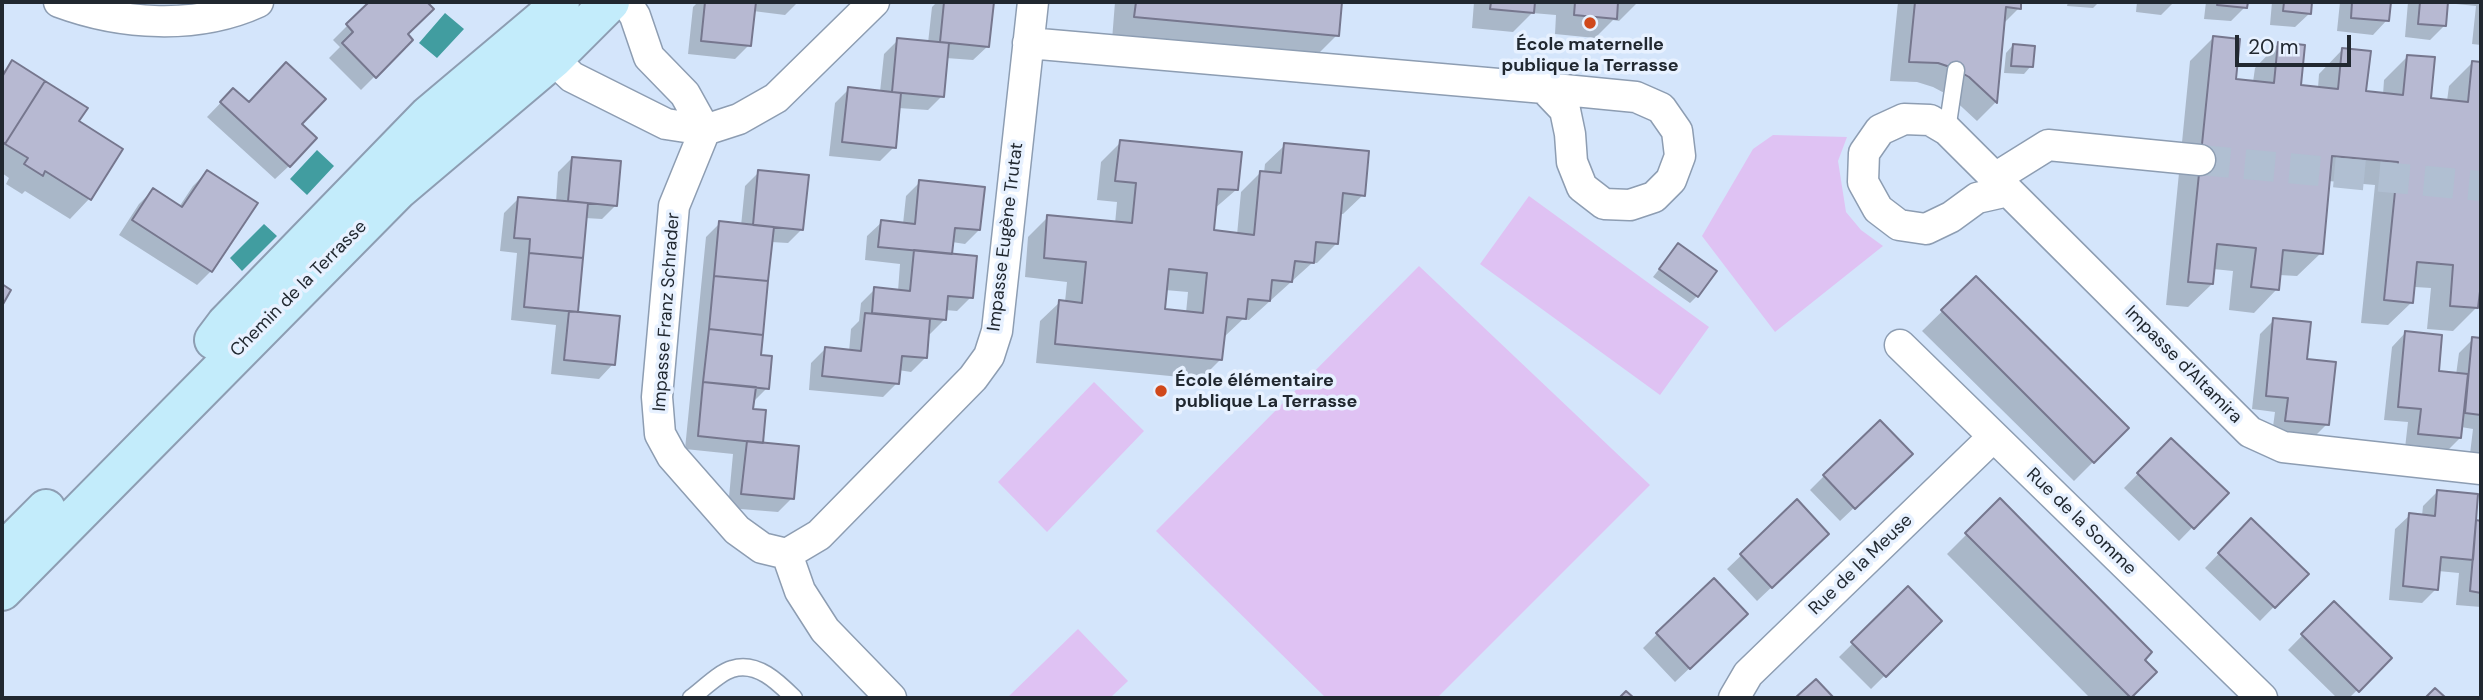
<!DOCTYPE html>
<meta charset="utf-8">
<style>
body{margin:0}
#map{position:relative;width:2483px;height:700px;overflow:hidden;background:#d4e5fb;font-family:"DM Sans",sans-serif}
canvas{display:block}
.frame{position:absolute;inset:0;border:4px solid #212830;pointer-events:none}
.scale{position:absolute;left:2235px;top:35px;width:116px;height:32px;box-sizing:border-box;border:4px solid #212830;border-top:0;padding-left:9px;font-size:21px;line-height:24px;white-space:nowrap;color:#212830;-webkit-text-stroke:5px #e7f1ff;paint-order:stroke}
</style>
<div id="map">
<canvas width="2483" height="700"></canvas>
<div class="frame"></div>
<div class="scale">20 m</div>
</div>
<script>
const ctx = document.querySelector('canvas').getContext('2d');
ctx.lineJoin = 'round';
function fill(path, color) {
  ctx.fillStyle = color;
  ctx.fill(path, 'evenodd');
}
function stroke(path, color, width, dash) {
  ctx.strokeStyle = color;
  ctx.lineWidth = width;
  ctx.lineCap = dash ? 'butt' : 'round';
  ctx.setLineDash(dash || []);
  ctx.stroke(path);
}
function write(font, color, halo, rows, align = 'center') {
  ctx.font = font + ' "DM Sans",sans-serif';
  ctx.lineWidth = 7;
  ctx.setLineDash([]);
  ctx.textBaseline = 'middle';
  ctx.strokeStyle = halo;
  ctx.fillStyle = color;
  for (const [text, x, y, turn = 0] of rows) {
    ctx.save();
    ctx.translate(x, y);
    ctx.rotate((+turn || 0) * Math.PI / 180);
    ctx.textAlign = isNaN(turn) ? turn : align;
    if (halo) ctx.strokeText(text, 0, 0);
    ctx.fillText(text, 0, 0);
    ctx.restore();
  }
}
fill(new Path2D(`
 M1773,135L1847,137L1838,161L1846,212L1861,230L1883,246L1775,332L1702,236L1753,149Z
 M1529,196L1709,327L1660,395L1480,264Z
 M1419,266L1650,485L1437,698H1326L1156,531Z
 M1094,382L1144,431L1047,532L998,482Z
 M1078,629L1128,681L1110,698H1007Z`), '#dfc2f3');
fill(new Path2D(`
 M445,13L464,29L437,58L419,43Z
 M317,150L334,166L307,195L290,179Z
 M264,224L277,236L242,271L230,258Z`), '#419da0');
fill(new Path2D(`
 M371,2H425L432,9L405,35L411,40L361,90L329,58L340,47L333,40Z
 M698,2H798L785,15L753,11L749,45L735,59L688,54L693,7Z
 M937,2H992L988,46L973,60L946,58L942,96L928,110L898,108L894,147L880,161L829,156L835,103L849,89L880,92L884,54L898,40L928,43L932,7Z
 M1115,2H1340L1337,35L1314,58L1112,40Z
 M1474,2H1638L1619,21L1613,20L1595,38L1555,34L1556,15L1532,13L1513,32L1472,28Z
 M1898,2H2020L2019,8L2003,24L1996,102L1977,121L1950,96L1933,87L1917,82L1890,81Z
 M2068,2H2099L2093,8L2067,6Z
 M2137,2H2174L2161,15L2136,12Z
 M2206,2H2246L2245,7L2231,21L2204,19Z
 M2272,2H2311L2310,13L2295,27L2270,25Z
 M2340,2H2389L2387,20L2373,35L2337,31Z
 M2408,2H2481V45L2472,44L2476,6L2446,3L2444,26L2430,40L2405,37Z
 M2213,38L2234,80L2253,82L2255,68L2278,44L2299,87L2318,88L2319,74L2342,50L2364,93L2383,95L2384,80L2407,57L2429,100L2447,101L2449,86L2472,63L2481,64V293H2478L2477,307L2453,331L2427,329L2431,288L2415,287L2412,302L2388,325L2361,323L2375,185L2328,181L2321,253L2297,276L2279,275L2277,289L2254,313L2229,310L2233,271L2213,269L2212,284L2188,307L2166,305L2190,61Z
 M2013,45L2031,66L2024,74L2004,73L2006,53Z
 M12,62L77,122L121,150L89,199L70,219L25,191L22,194L6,184L9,178L2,173V73Z
 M233,90L249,104L300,124L289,166L275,179L207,117Z
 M1121,142L1236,190L1214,209L1212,232L1237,235L1241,192L1261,172L1264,173L1265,164L1285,145L1363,195L1343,214H1340L1337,243L1317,263H1312L1249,320L1243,319L1223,338L1221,359L1201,379L1036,363L1040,321L1060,302H1065L1067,282L1025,277L1028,237L1048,217L1115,224L1117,202L1097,200L1101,162ZM1165,290L1188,292L1186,313L1163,311Z
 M572,158L616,205L602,219L585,218L576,314L613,364L599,379L551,374L556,325L511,320L517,253L500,251L504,213L518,199L556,202L558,172Z
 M207,172L255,203L211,271L197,285L119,235L139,204L153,190L179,207L193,186Z
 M759,172L802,229L788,243L771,242L759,357L767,388L753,402L752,411L761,444L792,498L778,512L728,508L733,454L685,449L706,237L720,223L741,226L745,186Z
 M920,182L979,230L965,244L952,242L950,255L971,297L957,311L945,310L944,320L930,334L927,333L925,358L911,372L898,370L897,383L883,397L809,390L811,363L825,349L849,352L851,329L859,321L861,303L875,289L898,291L900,264L865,260L867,236L882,222L903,224L906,196Z
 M1678,245L1697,296L1690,303L1653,277Z
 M1976,278L2127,428L2074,481L1922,331Z
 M2274,320L2305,361L2327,424L2313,438L2272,434L2275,412L2252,409L2260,334Z
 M2406,332L2437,373L2456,375L2459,353L2473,339L2481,340V455L2470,454L2473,429L2461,427L2460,438L2446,452L2405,448L2408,422L2384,420L2392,347Z
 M2171,440L2226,493L2179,541L2124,488Z
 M1896,468L1840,521L1810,490L1824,476Z
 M2437,492L2474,522L2481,523V607L2456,605L2459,573L2438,571L2436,589L2422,603L2389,600L2395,529L2410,515L2422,516L2423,506Z
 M2000,501L2155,672L2129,698H2090L1947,554Z
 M1797,502L1813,548L1757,601L1727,569Z
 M2251,520L2306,574L2260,621L2205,568Z
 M1908,589L1940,621L1871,689L1839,657Z
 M2334,603L2390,658L2349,698H2337L2288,650Z
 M1732,628L1675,682L1643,648L1657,634Z`), '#0003');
const building = new Path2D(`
 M369,2H427L434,9L408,34L413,40L376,78L342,43L353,32L346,24Z
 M705,2H756L751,46L701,41Z
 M944,2H994L989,47L940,42Z
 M1136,2H1342L1339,36L1134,17Z
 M1491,2H1535L1534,13L1490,9Z
 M1575,2H1618L1617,19L1574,15Z
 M1915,2H2021V9L2006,7L1997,103L1969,77L1953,68L1938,63L1909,62Z
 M2218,2H2248L2247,8L2217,5Z
 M2284,2H2312L2311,14L2283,11Z
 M2352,2H2391L2389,21L2351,18Z
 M2420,2H2448L2446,26L2418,24Z
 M2213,36L2240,39L2236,79L2274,83L2278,42L2305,45L2301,85L2338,89L2342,48L2371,51L2366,91L2403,95L2407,55L2435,57L2431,98L2468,102L2472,61L2481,62V283L2478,308L2450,306L2453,265L2417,262L2413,303L2384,300L2398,162L2332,156L2323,254L2283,250L2279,290L2251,287L2256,248L2217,244L2213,284L2188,282Z
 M897,38L949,43L944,97L892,92Z
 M2013,44L2035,46L2033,67L2011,66Z
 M12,60L45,81L5,144L2,141V77Z
 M286,62L326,99L302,124L317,138L290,167L220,102L233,88L249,102Z
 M45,81L88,108L79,121L123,149L91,200L45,171L43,176L24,164L28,158L5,144Z
 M848,87L901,93L896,148L842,142Z
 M1120,140L1242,152L1238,190L1218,189L1214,230L1254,235L1260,171L1281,173L1284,143L1369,151L1365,196L1343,193L1338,244L1316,242L1314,263L1295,261L1292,282L1272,280L1270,301L1248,299L1246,319L1227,317L1222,360L1055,344L1059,300L1082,303L1086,262L1044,258L1047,215L1132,223L1136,183L1115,181ZM1169,269L1207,273L1203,313L1165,309Z
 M572,157L621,161L617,206L568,201Z
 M207,170L258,203L212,272L132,220L153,188L182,207Z
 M758,170L809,175L803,230L753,225Z
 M919,180L985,187L980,230L955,228L952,254L878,247L881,220L915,224Z
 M518,197L588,203L583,258L529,253L530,239L514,238Z
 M719,221L774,227L768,281L714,276Z
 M1678,243L1717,271L1698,297L1659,269Z
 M914,250L977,256L973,298L948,296L946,320L872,313L874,287L910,291Z
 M529,253L583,258L578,312L524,307Z
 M714,276L768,281L763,335L709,329Z
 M1976,276L2129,428L2094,463L1941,310Z
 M2,284L11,290L2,306Z
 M569,311L620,316L615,365L564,360Z
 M865,313L930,319L927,358L902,356L899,384L822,376L825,347L861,351Z
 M2273,318L2311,322L2307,359L2336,362L2329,425L2285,421L2288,398L2266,396Z
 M709,329L763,335L761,355L772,356L769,389L703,382Z
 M2405,331L2442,335L2439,371L2468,374L2461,438L2418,434L2421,409L2398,407Z
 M2472,337L2481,338V415L2465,413Z
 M703,382L756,387L753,409L766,410L763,443L698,436Z
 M1880,420L1913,454L1855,509L1823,475Z
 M2171,438L2229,493L2194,529L2137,473Z
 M747,441L799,446L794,499L741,494Z
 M2437,490L2478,494L2473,560L2441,557L2438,590L2403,586L2409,513L2435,516Z
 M2000,498L2152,652L2145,660L2157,672L2131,698L1965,533Z
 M1797,499L1829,534L1772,588L1740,554Z
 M2251,518L2309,574L2275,608L2218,553Z
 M2476,520L2481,521V593L2470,591Z
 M1714,578L1748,614L1690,669L1656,633Z
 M1908,586L1942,621L1886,677L1851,642Z
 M2334,601L2392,658L2359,692L2301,634Z
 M1816,679L1834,698H1795Z
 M2435,688L2446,698H2425Z
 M1626,691L1634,698H1619Z`);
fill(building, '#b7b9d2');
stroke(building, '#76778e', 2);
stroke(new Path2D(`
 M2200,160L2481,186`), '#b0bfd2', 30, [30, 15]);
const lane = new Path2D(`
 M1947,130L1956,70
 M691,698C702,690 720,672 732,669C757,661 778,682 794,698`);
const street = new Path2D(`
 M59,2C121,25 197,30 258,2
 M626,2L635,16L649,57L685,94L705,130
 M548,40L553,59L572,77L666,124L705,130L739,119L776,98L874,2
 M1028,43L1544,88L1636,97L1661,108L1677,131L1680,156L1671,180L1654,197L1630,205L1604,204L1582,187L1572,162L1570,134L1565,110L1544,88
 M705,130L674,206L657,397L660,434L672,456L737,530L762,548L787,554
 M1995,178L2048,145L2200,160
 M2008,191L1977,198L1951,217L1926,229L1899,225L1878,209L1863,182L1864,153L1880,130L1904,119L1930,120L1947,130L2250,432L2283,447L2481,469
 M1900,345L2262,698
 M787,554L819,535L973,378L989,356L997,331L1033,2
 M787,554L800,591L825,630L891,698
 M1734,698L1748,674L1993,437`);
const secondary = new Path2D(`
 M214,340L226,324L429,115L543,19L560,2
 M2,553L46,509
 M2,591L398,190L553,59L610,2`);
stroke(lane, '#8d9db2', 19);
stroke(street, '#8d9db2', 33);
stroke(secondary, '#8d9db2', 42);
stroke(lane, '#fff', 16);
stroke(street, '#fff', 30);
stroke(secondary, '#c3ecfb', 38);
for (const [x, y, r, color] of [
 [1590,23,7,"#d0481b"],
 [1161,391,7,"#d0481b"]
]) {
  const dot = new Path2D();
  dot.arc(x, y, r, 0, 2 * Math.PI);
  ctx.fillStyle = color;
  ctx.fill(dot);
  stroke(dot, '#e7f1ff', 2.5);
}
write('bold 18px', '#212830', '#e7f1ff', [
 ["École maternelle",1590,45],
 ["publique la Terrasse",1590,66],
 ["École élémentaire",1175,381,"left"],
 ["publique La Terrasse",1175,402,"left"]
]);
write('18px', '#212830', '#e7f1ff', [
 ["Impasse Eugène Trutat",1006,237,-83],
 ["Chemin de la Terrasse",299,289,-45],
 ["Impasse Franz Schrader",667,312,-86],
 ["Impasse d'Altamira",2183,365,45],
 ["Rue de la Somme",2081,522,44],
 ["Rue de la Meuse",1861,565,-44]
]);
</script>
